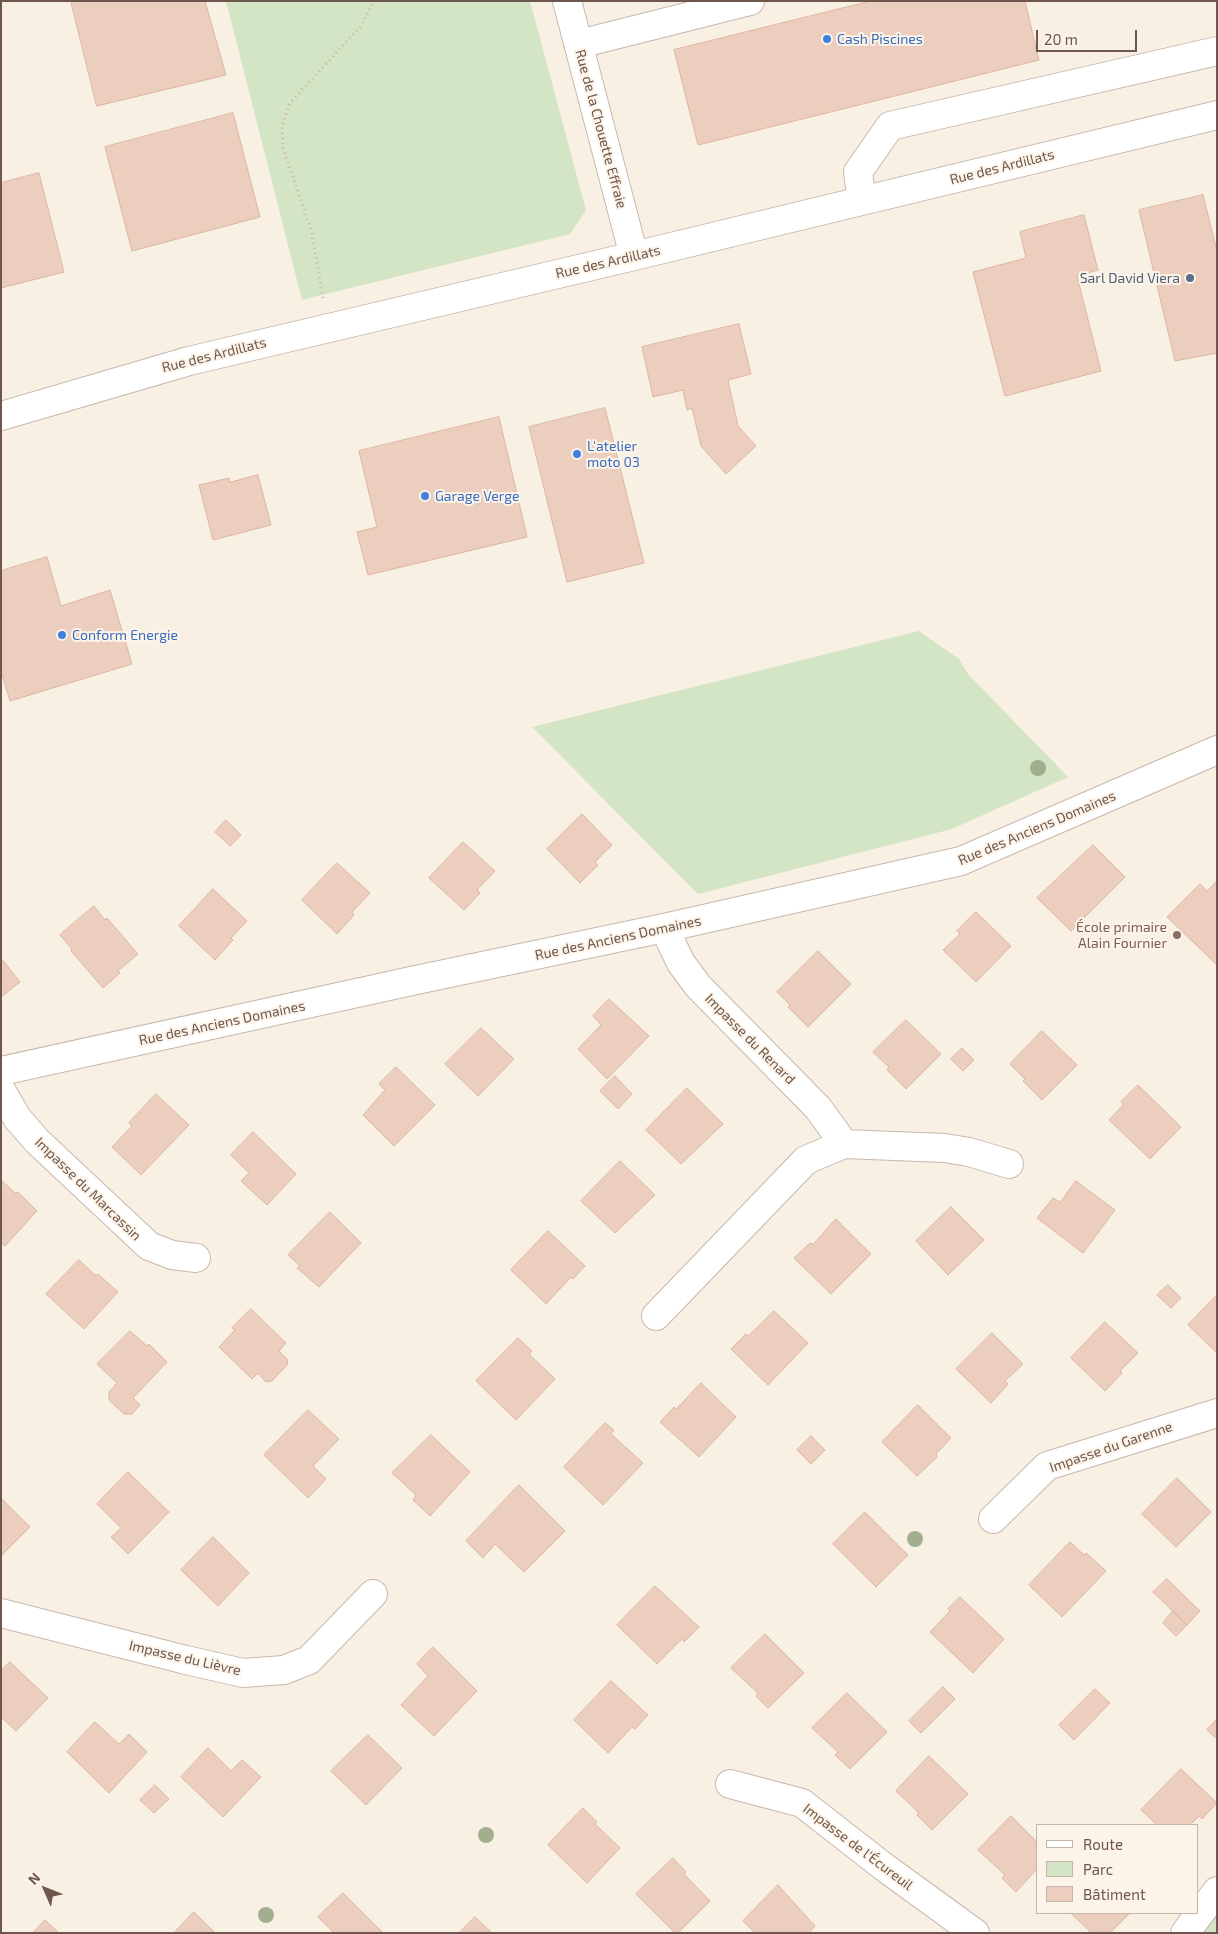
<!DOCTYPE html>
<meta charset="utf-8">
<style>
body{margin:0}
#map{position:relative;width:1218px;height:1934px;overflow:hidden;background:#f9f0e4;font-family:"Exo 2",sans-serif}
canvas{display:block}
.frame{position:absolute;inset:0;border:2px solid #6f574d;pointer-events:none}
.legend{position:absolute;left:1036px;top:1824px;width:162px;height:90px;box-sizing:border-box;background:#fdf4e9;border:1px solid #c4b5ab;margin:0;padding:6px 9px;list-style:none;font-size:15px;color:#6f574d}
.legend li{display:flex;align-items:center;gap:10px;height:25px}
.legend b{width:25px;border:1px solid #c4b5ab}
.north{position:absolute;left:20px;top:1864px;width:50px;height:50px;-webkit-text-stroke:4px #fdf4e9;paint-order:stroke;rotate:314deg;font-size:14px;font-weight:700;line-height:20px;text-align:center;color:#6f574d}
.north::after{content:'';display:block;margin:auto;width:18px;height:22px;background:#6f574d;clip-path:polygon(50% 0,100% 100%,50% 72%,0 100%)}
.scale{position:absolute;left:1036px;top:30px;width:101px;height:22px;box-sizing:border-box;border:2px solid #6f574d;border-top:0;padding-left:6px;font-size:15px;line-height:18px;white-space:nowrap;color:#6f574d;-webkit-text-stroke:4px #fdf4e9;paint-order:stroke}
</style>
<div id="map">
<canvas width="1218" height="1934"></canvas>
<div class="frame"></div>
<ul class="legend">
<li><b style="height:6px;background:#fff"></b>Route</li>
<li><b style="height:14px;background:#d3e5c4"></b>Parc</li>
<li><b style="height:14px;background:#eccebf"></b>Bâtiment</li>
</ul>
<div class="north">N</div>
<div class="scale">20 m</div>
</div>
<script>
const ctx = document.querySelector('canvas').getContext('2d');
ctx.lineJoin = 'round';
function fill(path, color) {
  ctx.fillStyle = color;
  ctx.fill(path, 'evenodd');
}
function stroke(path, color, width, dash) {
  ctx.strokeStyle = color;
  ctx.lineWidth = width;
  ctx.lineCap = dash ? 'butt' : 'round';
  ctx.setLineDash(dash || []);
  ctx.stroke(path);
}
function write(font, color, halo, rows, align = 'center') {
  ctx.font = font + ' "Exo 2",sans-serif';
  ctx.lineWidth = 4;
  ctx.setLineDash([]);
  ctx.textBaseline = 'middle';
  ctx.strokeStyle = halo;
  ctx.fillStyle = color;
  for (const [text, x, y, turn = 0] of rows) {
    ctx.save();
    ctx.translate(x, y);
    ctx.rotate((+turn || 0) * Math.PI / 180);
    ctx.textAlign = isNaN(turn) ? turn : align;
    if (halo) ctx.strokeText(text, 0, 0);
    ctx.fillText(text, 0, 0);
    ctx.restore();
  }
}
fill(new Path2D(`
 M226,1H530L586,210L570,234L302,300Z
 M919,631L959,659L968,674L1068,777L952,829L698,894L532,727Z
 M1217,1911V1933H1203Z`), '#d3e5c4');
const building = new Path2D(`
 M71,1H205L226,75L97,106Z
 M871,1H1025L1039,60L698,145L674,50Z
 M233,113L260,217L132,251L105,147Z
 M39,173L64,272L1,288V183Z
 M1203,195L1217,251V353L1175,361L1139,210Z
 M1084,215L1098,270L1077,276L1101,371L1005,396L973,272L1026,258L1020,232Z
 M739,324L751,374L728,380L738,426L756,446L726,474L701,446L692,408L687,410L683,390L653,397L642,347Z
 M605,408L644,563L567,582L529,427Z
 M499,417L527,537L368,575L357,532L377,527L359,451Z
 M258,475L271,525L213,540L199,485L229,478L230,482Z
 M47,557L61,606L110,590L132,664L10,701L1,671V571Z
 M582,814L612,845L595,862L598,865L580,883L547,849Z
 M226,820L241,835L230,846L215,832Z
 M463,842L495,871L477,890L480,893L464,910L429,878Z
 M1093,845L1125,877L1071,931L1037,898Z
 M337,863L370,893L352,912L354,915L337,934L302,900Z
 M1217,881V965L1167,917L1200,884L1207,891Z
 M213,889L247,921L231,938L233,940L215,960L179,926Z
 M94,906L105,920L107,918L138,954L118,971L120,973L103,988L71,951L72,949L60,935Z
 M976,912L1011,946L976,982L943,950L960,934L957,931Z
 M818,951L851,984L808,1027L788,1007L790,1005L777,992Z
 M1,958L20,982L1,997Z
 M609,999L649,1036L607,1079L578,1049L601,1025L593,1016Z
 M906,1020L941,1054L906,1089L887,1070L889,1067L873,1052Z
 M481,1028L514,1059L478,1096L445,1064Z
 M1042,1031L1077,1065L1042,1100L1023,1081L1025,1079L1010,1064Z
 M962,1048L974,1060L963,1071L951,1059Z
 M396,1067L435,1105L394,1146L363,1115L385,1090L379,1084Z
 M615,1076L632,1094L618,1109L600,1091Z
 M1138,1085L1181,1127L1150,1159L1109,1120L1124,1104L1121,1102Z
 M687,1088L723,1124L681,1164L646,1130Z
 M156,1094L189,1125L141,1175L112,1147L132,1126L129,1123Z
 M253,1132L296,1174L267,1205L241,1181L249,1173L231,1155Z
 M620,1161L655,1195L615,1233L581,1201Z
 M1,1180L15,1193L18,1192L37,1211L5,1246L1,1243Z
 M1076,1181L1115,1210L1083,1253L1037,1218L1053,1198L1060,1202Z
 M951,1207L984,1240L948,1275L916,1241Z
 M330,1212L361,1243L319,1287L297,1268L300,1266L288,1255Z
 M836,1219L871,1254L831,1294L794,1258L810,1243L813,1244Z
 M548,1231L585,1266L573,1279L571,1277L546,1304L511,1270Z
 M79,1260L96,1276L98,1274L118,1292L84,1329L46,1294Z
 M1168,1285L1181,1298L1171,1308L1157,1295Z
 M1217,1295V1353L1188,1325Z
 M251,1309L286,1343L279,1351L287,1359L288,1364L272,1381L266,1382L258,1373L252,1379L219,1347L235,1330L232,1328Z
 M774,1311L808,1343L768,1385L731,1349L746,1334L748,1336Z
 M1105,1322L1138,1353L1120,1371L1122,1373L1105,1391L1071,1358Z
 M130,1331L147,1346L149,1344L167,1362L133,1398L140,1405L132,1414H124L109,1400V1392L117,1383L97,1364Z
 M992,1333L1023,1364L1005,1381L1008,1384L991,1403L956,1369Z
 M518,1338L532,1351L529,1354L555,1379L516,1420L476,1381Z
 M701,1383L736,1417L699,1457L660,1422L674,1407L676,1409Z
 M918,1405L951,1438L936,1454L937,1457L917,1476L882,1442Z
 M308,1410L339,1439L313,1466L326,1479L308,1498L264,1455Z
 M605,1423L614,1430L611,1434L643,1463L603,1505L564,1467Z
 M431,1435L470,1472L430,1516L413,1500L416,1495L392,1473Z
 M811,1436L825,1450L811,1464L797,1450Z
 M128,1472L169,1512L128,1554L111,1537L121,1528L97,1504Z
 M1177,1478L1211,1512L1176,1547L1142,1514Z
 M519,1485L565,1531L524,1572L495,1544L483,1558L466,1541Z
 M1,1498L30,1527L1,1556Z
 M865,1512L908,1555L876,1587L833,1544Z
 M213,1537L249,1573L218,1606L181,1570Z
 M1070,1542L1084,1555L1086,1553L1106,1571L1062,1617L1029,1585Z
 M1167,1579L1200,1611L1187,1625L1153,1592Z
 M655,1586L699,1627L684,1642L682,1639L657,1664L617,1625Z
 M960,1597L1004,1639L973,1673L930,1632L950,1611L948,1609Z
 M1173,1611L1187,1625L1176,1636L1163,1623Z
 M765,1634L804,1673L768,1708L756,1696L758,1693L731,1668Z
 M433,1647L477,1691L434,1736L401,1705L428,1676L417,1664Z
 M10,1662L48,1698L16,1731L1,1717V1671Z
 M611,1681L648,1715L635,1729L632,1727L608,1753L574,1720Z
 M943,1687L955,1699L921,1733L909,1721Z
 M1095,1689L1110,1703L1074,1740L1059,1725Z
 M847,1693L887,1732L850,1769L835,1755L838,1752L812,1728Z
 M1217,1719V1739L1207,1730Z
 M95,1722L119,1744L129,1734L147,1752L109,1793L67,1752Z
 M368,1735L402,1768L366,1805L331,1771Z
 M208,1748L231,1771L242,1760L261,1777L223,1817L181,1777Z
 M929,1756L968,1794L932,1830L917,1815L919,1813L896,1791Z
 M1181,1769L1217,1803L1202,1819L1199,1816L1190,1825H1157L1141,1810Z
 M155,1785L169,1799L154,1813L140,1800Z
 M583,1808L597,1822L595,1824L620,1848L587,1883L548,1845Z
 M1011,1816L1037,1842V1869L1016,1892L1002,1878L1005,1875L978,1850Z
 M673,1858L686,1872L684,1874L710,1901L678,1933H675L636,1894Z
 M778,1885L815,1926L809,1933H755L743,1921Z
 M343,1893L383,1933H334L318,1917Z
 M194,1912L215,1933H174Z
 M1071,1913H1130L1110,1933H1092Z
 M475,1917L491,1932V1933H459Z
 M45,1920L59,1933H33Z`);
fill(building, '#eccebf');
stroke(building, '#dcb5a1', 1);
const minor = new Path2D(`
 M567,1L634,256
 M579,44L750,1
 M862,201L858,172L890,126L1217,51
 M1,416L189,361L634,256L1217,115
 M664,928L681,963L698,986L818,1108L844,1144
 M1,1071L416,980L664,928L961,861L1217,750
 M1,1090L17,1118L37,1141L149,1246L172,1255L196,1258
 M656,1316L806,1160L844,1144L945,1148L969,1152L1009,1164
 M993,1519L1047,1466L1217,1413
 M1,1613L186,1660L243,1673L284,1670L309,1660L373,1594
 M730,1784L802,1803L884,1867L975,1933
 M1185,1933L1217,1891`);
stroke(minor, '#c9b7ac', 30);
stroke(new Path2D(`
 M323,298L311,229L283,148L282,126L290,103L360,27L374,1`), '#d0b2a2', 3, [1, 4]);
stroke(minor, '#fff', 28);
ctx.fillStyle = '#a1af8f';
for (const [x, y] of [
 [1038,768],
 [915,1539],
 [486,1835],
 [266,1915]
]) {
  ctx.beginPath();
  ctx.arc(x, y, 8, 0, 2 * Math.PI);
  ctx.fill();
}
for (const [x, y, r, color] of [
 [827,39,5,"#3f7fe0"],
 [1190,278,5,"#5c6f8a"],
 [577,454,5,"#3f7fe0"],
 [425,496,5,"#3f7fe0"],
 [62,635,5,"#3f7fe0"],
 [1177,935,5,"#8d6e63"]
]) {
  const dot = new Path2D();
  dot.arc(x, y, r, 0, 2 * Math.PI);
  ctx.fillStyle = color;
  ctx.fill(dot);
  stroke(dot, '#fdf4e9', 2);
}
write('14px', '#366cbe', '#fdf4e9', [
 ["Cash Piscines",837,39],
 ["L'atelier",587,446],
 ["moto 03",587,462],
 ["Garage Verge",435,496],
 ["Conform Energie",72,635]
], 'left');
write('14px', '#6f574d', '#fdf4e9', [
 ["Rue de la Chouette Effraie",601,129,75],
 ["Rue des Ardillats",1002,167,-14],
 ["Rue des Ardillats",608,262,-13],
 ["Rue des Ardillats",214,355,-14],
 ["Rue des Anciens Domaines",1037,828,-23],
 ["Rue des Anciens Domaines",618,938,-12],
 ["Rue des Anciens Domaines",222,1023,-12],
 ["Impasse du Renard",750,1039,45],
 ["Impasse du Marcassin",88,1189,44],
 ["Impasse du Garenne",1111,1447,-19],
 ["Impasse du Lièvre",185,1658,13],
 ["Impasse de l'Écureuil",858,1847,37]
]);
write('14px', '#4e5e75', '#fdf4e9', [
 ["Sarl David Viera",1180,278]
], 'right');
write('14px', '#785e54', '#fdf4e9', [
 ["École primaire",1167,927],
 ["Alain Fournier",1167,943]
], 'right');
</script>
